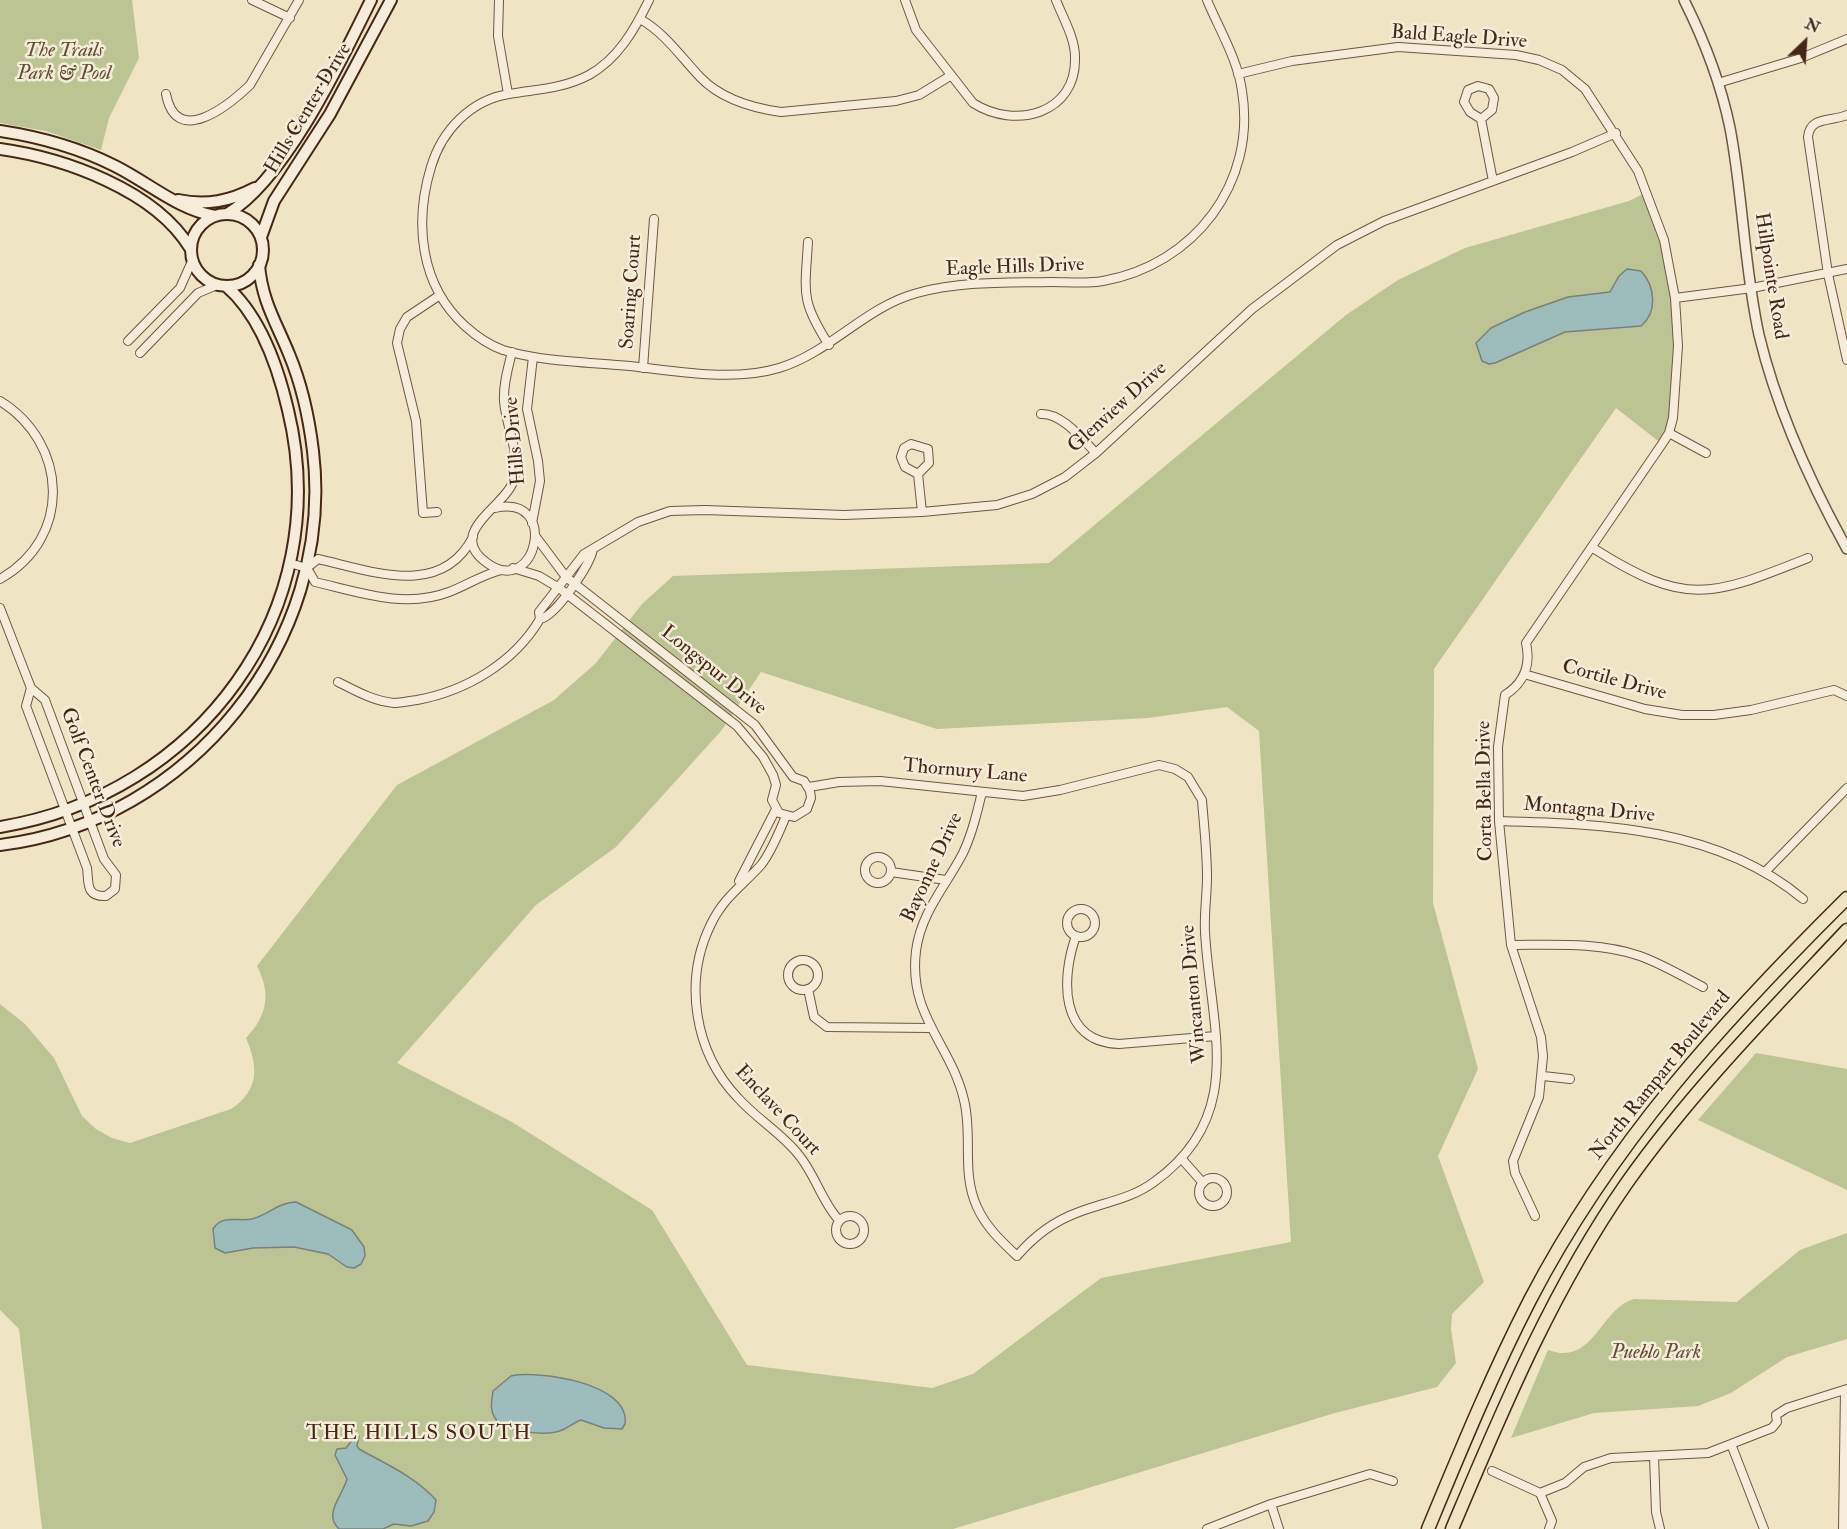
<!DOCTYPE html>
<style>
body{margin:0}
#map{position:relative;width:1847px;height:1529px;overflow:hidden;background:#efe4c4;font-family:"IM FELL Double Pica",serif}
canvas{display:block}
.north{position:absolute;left:1775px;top:12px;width:60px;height:60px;-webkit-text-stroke:4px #f5edd9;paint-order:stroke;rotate:25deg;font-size:16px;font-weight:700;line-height:24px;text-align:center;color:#442716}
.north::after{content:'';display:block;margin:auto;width:21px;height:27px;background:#442716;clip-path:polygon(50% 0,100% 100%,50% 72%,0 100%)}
</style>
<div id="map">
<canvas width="1847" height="1529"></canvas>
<div class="north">N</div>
</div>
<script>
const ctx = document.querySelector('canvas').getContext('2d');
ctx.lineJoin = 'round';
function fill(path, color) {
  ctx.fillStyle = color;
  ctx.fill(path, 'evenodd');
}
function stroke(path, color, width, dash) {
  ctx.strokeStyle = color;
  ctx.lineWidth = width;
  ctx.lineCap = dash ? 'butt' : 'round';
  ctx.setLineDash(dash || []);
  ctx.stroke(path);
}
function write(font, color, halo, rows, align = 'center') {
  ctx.font = font + ' "IM FELL Double Pica",serif';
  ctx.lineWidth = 5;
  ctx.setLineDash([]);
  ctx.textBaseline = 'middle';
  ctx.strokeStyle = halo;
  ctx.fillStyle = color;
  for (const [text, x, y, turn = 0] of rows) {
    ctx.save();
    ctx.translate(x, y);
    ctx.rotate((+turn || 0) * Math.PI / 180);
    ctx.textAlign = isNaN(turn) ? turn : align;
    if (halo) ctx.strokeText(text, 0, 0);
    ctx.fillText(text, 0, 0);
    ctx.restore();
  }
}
fill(new Path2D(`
 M0,0H132L139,58L109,118L101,150L46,131L0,123Z
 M1647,192L1664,240L1678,346L1673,418L1662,444L1616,408L1434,669L1433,903L1478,1069L1438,1156L1484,1282L1452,1314L1451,1329L1456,1363L1437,1387L1335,1413L953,1529H42L19,1329L0,1310V1004L25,1024L54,1058L82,1116L96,1129L112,1138L130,1143L231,1109C260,1090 258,1066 246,1038C268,1015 271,993 257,966L397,785L554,700L596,663L642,604L673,576L1049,563L1346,315L1398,280L1465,248L1629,201ZM761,672L937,729L1148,718L1227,707L1259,731L1291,1242L1101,1278L973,1374L932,1388L747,1365L652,1210L512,1122L397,1063L536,905L616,847L721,731Z
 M1756,1053L1847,1069V1190L1698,1120Z
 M1847,1233V1339L1787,1357L1731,1393L1698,1406L1594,1413L1511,1438L1548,1350C1594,1367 1600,1308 1634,1299L1737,1302L1800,1250Z`), '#bbc492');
const water = new Path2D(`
 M1627,269L1641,271C1655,286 1658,312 1641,326L1565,332L1495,363L1489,364L1482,361L1476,343L1491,328L1525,312L1568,297L1610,292L1619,276Z
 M296,1202L352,1230L364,1247L365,1256L361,1264L354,1268L347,1267L328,1254L294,1247L253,1248L225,1253L215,1248L213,1229C222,1214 237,1222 252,1219C268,1215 279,1202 296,1202Z
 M511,1376C538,1370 631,1383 625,1424L622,1429L604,1428L581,1420C572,1423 565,1431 556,1432C539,1435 504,1432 495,1418C489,1409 492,1400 493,1391Z
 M356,1435L359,1436L357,1446L359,1449C384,1463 416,1477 436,1500L434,1512L428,1521L411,1526L394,1524L383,1529H339C323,1514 342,1497 347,1479L335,1455L337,1449L346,1448Z`);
fill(water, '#9cbdbc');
stroke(water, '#79817a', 1.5);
const minor = new Path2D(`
 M252,0L290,18
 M499,0L498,36L508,94
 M649,0C635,29 618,59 589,75C562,89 538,89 509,94C471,100 442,130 431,167C414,223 420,285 465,326C476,336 489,345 503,350C543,362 588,362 630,366C677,371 733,382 779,368C831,352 865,307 917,293C961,281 1005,283 1051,282C1068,282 1086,284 1103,281C1194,265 1257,183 1242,91C1238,60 1219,29 1207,0
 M905,0L916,30L973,103C1015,130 1077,114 1075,57C1075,38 1063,18 1056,0
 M640,19C665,33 680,56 700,77C721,99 752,108 781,112L896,101L919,95L950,76
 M1238,74L1292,61L1398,47L1516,55L1539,60L1562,70L1585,89L1638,171L1664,240L1675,298L1678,346L1673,418L1669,433L1662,444L1526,643C1531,665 1524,683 1505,695L1498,747L1499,821L1511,945L1541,1037L1543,1056L1539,1097L1513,1161L1515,1173L1535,1216
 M1718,83L1801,58L1847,39
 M166,94C176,148 228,106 250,85L299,0
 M1847,115C1831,122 1810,116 1808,137L1828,274L1847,360
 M1481,119L1492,110L1494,98L1489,89L1478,86L1468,90L1464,102L1470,112L1481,119L1493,181
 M808,242C805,293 800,300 829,345
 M1675,298L1752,288L1847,269
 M128,341L180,288L192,261
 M140,353L198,293L217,285
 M643,368L654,219
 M0,401C68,443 73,538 0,579
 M1041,414C1062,413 1082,439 1096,453
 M1669,433L1706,453
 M918,474L929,463L928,449L911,444L904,448L901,457L905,467L918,474L922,512
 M495,508C560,493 537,599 487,563C445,533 504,507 513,482C522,456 506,428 504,401C503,385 508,368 512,352
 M437,512L423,513L416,421L397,343L400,329L407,317L440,295
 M532,523L540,481L538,461L527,409L533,357
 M1593,548C1686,607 1710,597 1808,558
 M289,563L307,568L315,582C358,592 405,609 449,592C467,585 482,575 501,570
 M307,568L318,559C372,571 441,599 473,537
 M513,568L539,576L559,588L737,726L763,757L773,775L776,785L772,800L779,813L794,817L807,809L811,798L810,791L804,781L793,777L755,725L566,577L536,537
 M0,608L31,688L45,700L104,859L116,875L115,889L106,896C85,897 89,882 87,868L26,706L31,688
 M540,619C556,616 590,565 593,549
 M1524,674L1645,709L1682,715H1714L1751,710L1834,690L1847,696
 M338,682C356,691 373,701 394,703C401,703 409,701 417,700C466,691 514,663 540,619L539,612L584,554L638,522L670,511L705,510L844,515L922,512L997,505L1032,494L1065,477L1096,453L1252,309L1337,245L1384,221L1572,152L1616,133
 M809,787L839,782L880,781L1023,796L1060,790L1159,765L1175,769L1188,777L1202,800C1204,826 1207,852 1207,877C1207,895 1204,913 1205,932C1210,1026 1248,1115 1154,1182C1131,1199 1105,1202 1079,1212C1054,1221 1034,1236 1017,1256C1001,1241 986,1227 977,1207C961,1172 973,1136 964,1100C951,1044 908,1016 916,951C921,912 946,886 963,853C972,834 977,813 982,792
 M786,816C779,832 772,851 761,865C742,886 724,897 711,924C683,981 694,1052 738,1098C757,1119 781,1133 798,1154C815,1174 823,1204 839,1220
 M1499,821C1606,824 1718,828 1803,899
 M865 870a13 13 0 1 1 26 0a13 13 0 1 1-26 0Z
 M1766,871L1847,788
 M891,872L946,880
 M739,881L776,809
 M1067 923a14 14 0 1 1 28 0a14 14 0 1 1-28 0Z
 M1076,936C1061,978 1059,1042 1119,1044L1216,1036
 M1511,945C1554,945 1599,942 1640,956C1662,964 1682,976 1703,987
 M788 975a15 15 0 1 1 30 0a15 15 0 1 1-30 0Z
 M808,989L814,1017L827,1027L930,1028
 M1543,1076L1570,1079
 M1181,1158L1203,1183
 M1199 1192a14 14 0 1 1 28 0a14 14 0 1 1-28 0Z
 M836 1230a14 14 0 1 1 28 0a14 14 0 1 1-28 0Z
 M1731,1444L1764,1529
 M1654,1456L1656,1512L1660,1529
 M1492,1471L1540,1493
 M1540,1493L1565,1483L1584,1467L1611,1458L1708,1453L1772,1428L1777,1422L1776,1415L1787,1408L1847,1389
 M1540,1493L1552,1521L1549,1529
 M1271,1504L1279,1529
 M1207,1529L1271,1504L1370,1474L1393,1481
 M1843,1529L1845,1390`);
const tertiary = new Path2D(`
 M1684,0C1704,40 1721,84 1730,128C1743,196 1744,267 1759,335C1777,410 1810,482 1847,549`);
const secondary = new Path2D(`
 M0,131C40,137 79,148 115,166C149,183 177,209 215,216
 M0,149C64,158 155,190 190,248
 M178,200C207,206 230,201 255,188
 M191 250a36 36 0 1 1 72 0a36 36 0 1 1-72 0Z
 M227,214C285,180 341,61 371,0
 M261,237L274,201L330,114L391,0
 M0,827C198,795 337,611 288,410C278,367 260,315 226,286
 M0,845C189,822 336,642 313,451C309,418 302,385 289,354C276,322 262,301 259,265`);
const primary = new Path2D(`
 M1428,1529C1460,1452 1492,1374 1530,1300C1611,1144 1723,1021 1847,898
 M1452,1529C1502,1411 1552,1290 1626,1184C1691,1092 1771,1011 1847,930`);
stroke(minor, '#6f5642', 10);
stroke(tertiary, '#6f5642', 12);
stroke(secondary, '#442716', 14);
stroke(primary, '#442716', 15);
stroke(minor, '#f5edd9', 8);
stroke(tertiary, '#f5edd9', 9);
stroke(secondary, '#f5edd9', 10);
stroke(primary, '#efe4c4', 12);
write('20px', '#442716', '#f5edd9', [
 ["Bald Eagle Drive",1459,38,4],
 ["Hills Center Drive",309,109,-59],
 ["Eagle Hills Drive",1015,268,-2],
 ["Hillpointe Road",1770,276,81],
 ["Soaring Court",632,292,-86],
 ["Glenview Drive",1118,408,-42],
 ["Hills Drive",516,441,-95],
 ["Longspur Drive",713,671,39],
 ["Cortile Drive",1614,681,15],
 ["Thornury Lane",965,772,5],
 ["Golf Center Drive",92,778,69],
 ["Corta Bella Drive",1486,791,-91],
 ["Montagna Drive",1589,811,5],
 ["Bayonne Drive",933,868,-65],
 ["Wincanton Drive",1195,994,-95],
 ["North Rampart Boulevard",1661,1076,-51],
 ["Enclave Court",777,1111,47]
]);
write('italic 20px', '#624e35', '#f5edd9', [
 ["The Trails",64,52],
 ["Park & Pool",64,75],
 ["Pueblo Park",1656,1354]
]);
ctx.letterSpacing = '1.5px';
write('21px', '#442716', '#f5edd9', [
 ["THE HILLS SOUTH",419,1434]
]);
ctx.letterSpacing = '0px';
</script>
